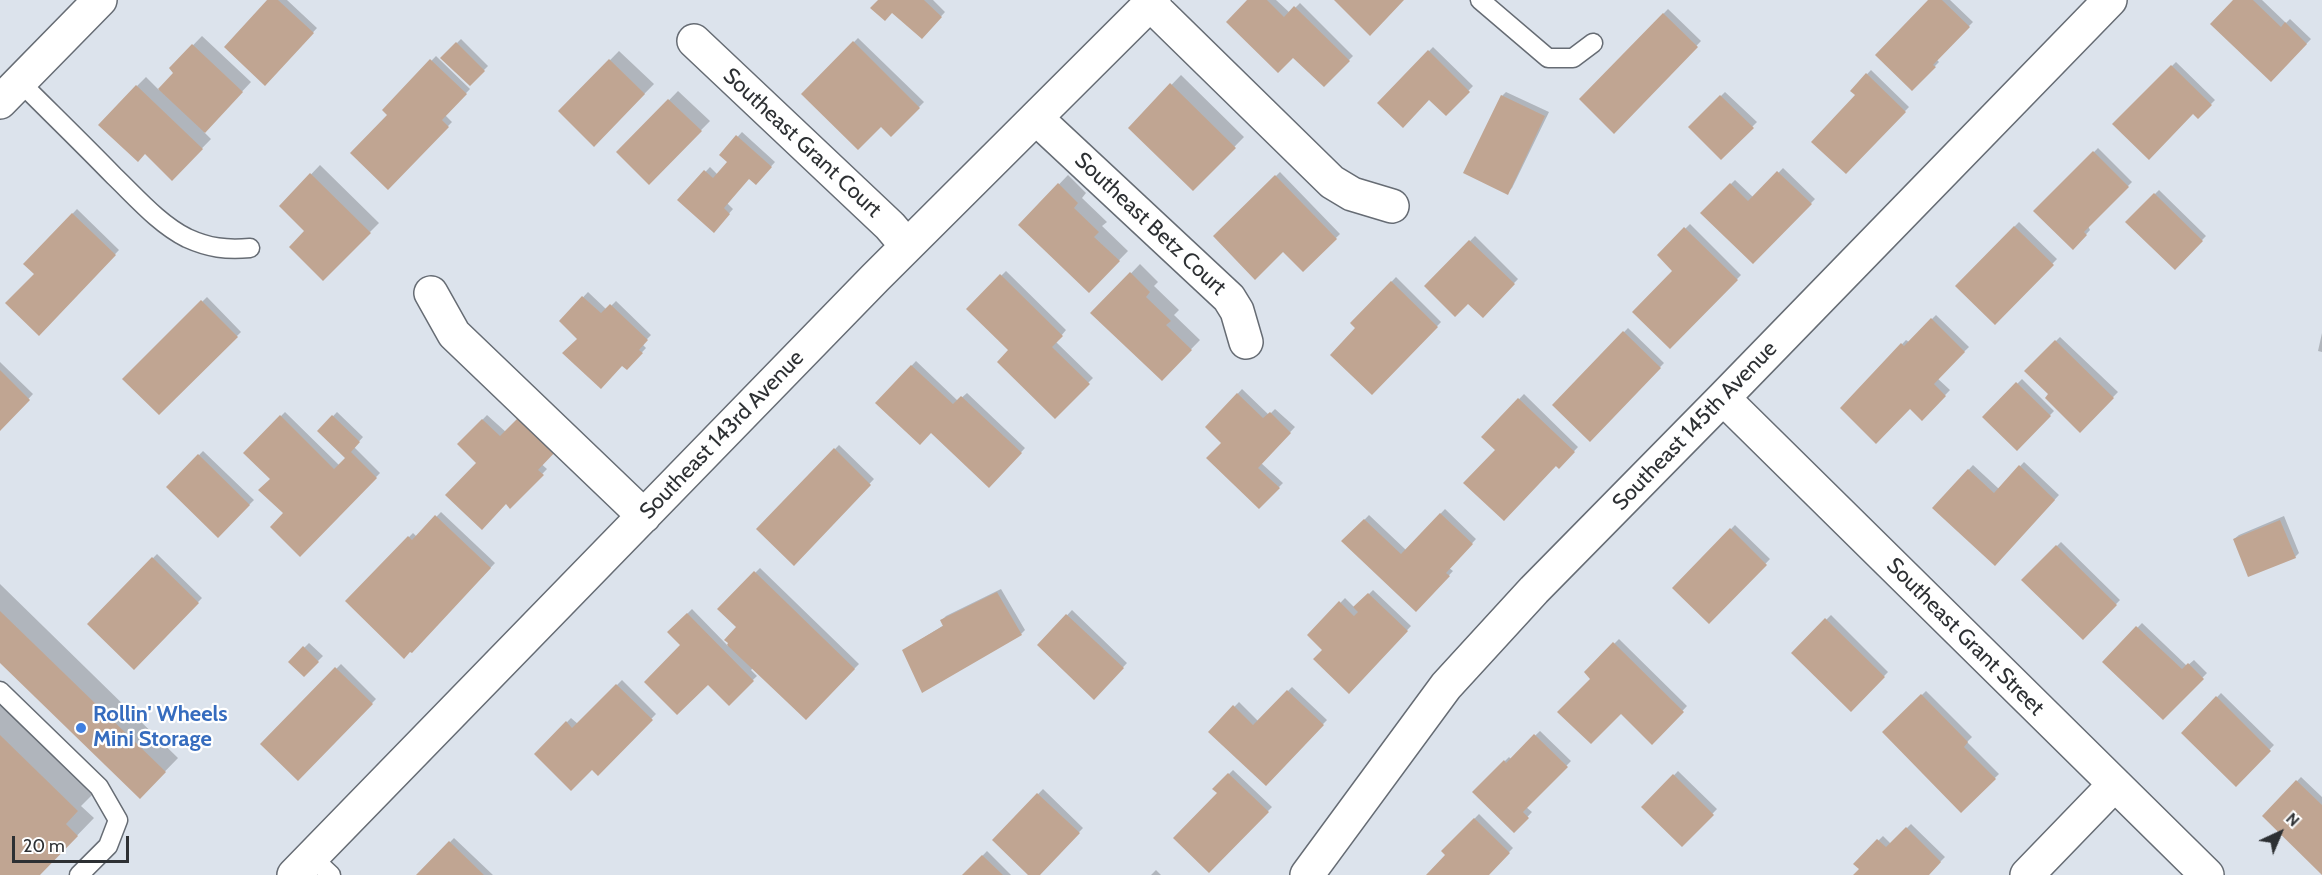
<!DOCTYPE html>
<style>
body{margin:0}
#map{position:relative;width:2322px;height:875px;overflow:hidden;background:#dce3ec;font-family:Cabin,sans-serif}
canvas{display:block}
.north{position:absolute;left:2250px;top:803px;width:60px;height:60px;-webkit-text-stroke:4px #fff;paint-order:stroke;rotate:44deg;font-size:16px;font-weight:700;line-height:24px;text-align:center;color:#2d3033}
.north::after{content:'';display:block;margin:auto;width:21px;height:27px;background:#2d3033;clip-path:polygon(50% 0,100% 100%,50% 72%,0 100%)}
.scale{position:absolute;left:12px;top:836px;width:117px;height:27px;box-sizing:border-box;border:3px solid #2d3033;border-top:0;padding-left:8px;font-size:18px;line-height:21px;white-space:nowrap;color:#2d3033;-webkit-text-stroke:4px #fff;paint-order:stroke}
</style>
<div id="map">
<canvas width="2322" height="875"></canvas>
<div class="north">N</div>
<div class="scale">20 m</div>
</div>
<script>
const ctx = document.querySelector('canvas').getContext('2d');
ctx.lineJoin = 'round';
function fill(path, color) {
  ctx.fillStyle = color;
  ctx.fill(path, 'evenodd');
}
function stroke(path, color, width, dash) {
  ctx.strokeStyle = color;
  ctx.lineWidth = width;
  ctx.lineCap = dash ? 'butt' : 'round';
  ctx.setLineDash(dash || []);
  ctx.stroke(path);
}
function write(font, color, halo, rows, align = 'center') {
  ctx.font = font + ' Cabin,sans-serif';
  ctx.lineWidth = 4.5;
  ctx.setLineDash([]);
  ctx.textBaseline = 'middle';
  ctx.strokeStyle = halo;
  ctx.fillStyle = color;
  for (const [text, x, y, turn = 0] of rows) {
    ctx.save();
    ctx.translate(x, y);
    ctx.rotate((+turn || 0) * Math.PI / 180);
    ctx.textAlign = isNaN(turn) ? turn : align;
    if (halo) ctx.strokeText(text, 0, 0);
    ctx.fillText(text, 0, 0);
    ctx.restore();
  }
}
fill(new Path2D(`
 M269,0H287L317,28L265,84Z
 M880,0H933L945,12L922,37Z
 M1249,0H1276L1290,13L1300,3L1353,56L1324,85Z
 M1930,0H1950L1973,22L1936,59L1939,62L1912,89Z
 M2235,0H2262L2286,23L2290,19L2311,39L2271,80Z
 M1668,9L1701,41L1614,132L1581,99Z
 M202,36L251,82L204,132L211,139L172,179L137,86L146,77L159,90L175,72L171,68Z
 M858,38L924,102L891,135L881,125L803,94Z
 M461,39L488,66L470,84L442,58Z
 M1433,47L1473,86L1446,114L1429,98L1379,103Z
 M619,51L654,84L594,145L560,111Z
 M436,56L470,89L445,115L452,122L388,188L389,115L384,110Z
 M2176,62L2215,100L2198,117L2193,112L2114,124Z
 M1871,70L1909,107L1846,172L1858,95L1852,90Z
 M1181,75L1244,137L1193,189L1130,128Z
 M678,91L710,121L649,183L619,152Z
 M1506,92L1549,112L1512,188L1507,193L1502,96Z
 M1725,92L1757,122L1721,158L1690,127Z
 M742,132L775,162L756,183L749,177L727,203L733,209L718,226L679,200L710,167L718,175L729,162L721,155Z
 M2098,148L2132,182L2088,226L2090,230L2073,248L2036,211Z
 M320,165L379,223L323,279L307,231L281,206Z
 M1783,168L1815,199L1753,262L1702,213L1735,180L1754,198Z
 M1280,172L1340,234L1303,270L1283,250L1215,236Z
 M1068,175L1086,193L1082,198L1107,222L1102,226L1128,251L1089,291L1020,225Z
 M2159,190L2206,236L2175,268L2127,222Z
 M77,209L119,250L39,334L36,274L25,264Z
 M2019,222L2057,259L1995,323L1957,286Z
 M1690,224L1741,275L1670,347L1674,271L1659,255Z
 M1475,236L1518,279L1483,315L1469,302L1426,286Z
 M1140,264L1158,282L1154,286L1179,310L1174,315L1200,340L1162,379L1093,313Z
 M1006,271L1066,330L1056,342L1093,378L1055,416L1010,350L968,309Z
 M1396,277L1441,322L1372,393L1357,328L1352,323Z
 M588,292L607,310L616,301L651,335L642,344L646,348L631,364L579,339L561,321Z
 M207,297L241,332L159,413L124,379Z
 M1936,315L1969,347L1937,378L1950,390L1922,419L1910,407L1842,408L1906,340L1909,342Z
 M1628,328L1664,363L1590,439L1554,405Z
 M2322,333V352L2318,351Z
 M2060,337L2118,392L2080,431L2050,394L2026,371Z
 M916,361L958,401L967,393L1025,448L989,486L931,431L877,403Z
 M0,362L33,394L0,429Z
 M2022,379L2054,411L2017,449L1984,417Z
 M1242,389L1269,415L1275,409L1295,427L1261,463L1283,483L1259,507L1224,443L1207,427Z
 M1524,394L1578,447L1559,467L1497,450L1483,437Z
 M285,412L340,466L347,458L319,431L337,412L363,437L354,447L380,473L300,555L272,479L245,453Z
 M487,415L547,469L510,507L478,463L459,444Z
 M839,445L874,479L794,563L758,529Z
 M203,451L254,500L218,536L168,487Z
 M2024,462L2059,495L1995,564L1934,508L1973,465L1999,489Z
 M1445,509L1476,539L1449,568L1453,571L1416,610L1344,541L1369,515L1406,550Z
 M441,512L495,563L416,647L347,601L413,533L417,537Z
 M2284,516L2299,553L2295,557L2234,539L2239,535Z
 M1735,525L1770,559L1709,622L1674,588Z
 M2061,542L2120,600L2083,638L2023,580Z
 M157,554L202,598L134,668L89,624Z
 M760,568L859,664L806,718L753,668L751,670L757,676L729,703L683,645L669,632L692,609L728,646L739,627L719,609Z
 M0,584L178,758L140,797L0,661Z
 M1001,589L1025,630L1021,634L904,650L944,625L942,620L946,616Z
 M1373,590L1411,626L1349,692L1324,650L1309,635L1345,598L1355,608Z
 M1072,610L1127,663L1094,698L1039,645Z
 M1831,615L1888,672L1851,710L1793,653Z
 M2142,623L2187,666L2194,660L2207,673L2163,718L2104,662Z
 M1619,639L1687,706L1652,743L1586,672Z
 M309,643L323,656L304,675L290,662Z
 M341,664L376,699L298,779L262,744Z
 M622,680L656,714L598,774L592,767L536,754L571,718L578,724Z
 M1292,687L1327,720L1265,784L1210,732L1239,702L1258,721Z
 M1926,691L1972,737L1967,742L1999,774L1961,811L1884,732Z
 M2221,693L2274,745L2236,785L2183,733Z
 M0,703L93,794L81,806L94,818L39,875H0Z
 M1540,731L1571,761L1526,807L1532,812L1514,831L1474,792L1509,757L1511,759Z
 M1233,770L1272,807L1209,871L1219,793L1214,789Z
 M1678,771L1717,809L1682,845L1644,807Z
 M2301,777L2322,797V873L2264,816Z
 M1043,789L1083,828L1038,875H1030L994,840Z
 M1479,814L1513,848L1487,875H1428L1447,855L1443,851Z
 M1911,824L1945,857L1927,875H1855L1861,869L1855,864L1883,836L1891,844Z
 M454,838L493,875H418Z
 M987,851L1011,875H964Z
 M1156,870L1161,875H1151Z`), '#0003');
fill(new Path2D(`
 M267,0H278L314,33L265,86L224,47Z
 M878,0H924L942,17L922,39L892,13L885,21L870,8Z
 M1247,0H1267L1284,17L1294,6L1350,61L1324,87L1293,58L1278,73L1226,22Z
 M1334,0H1404L1370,36Z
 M1928,0H1942L1970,27L1933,65L1936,67L1912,91L1875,55Z
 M2233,0H2253L2281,27L2285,22L2307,44L2271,82L2210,24Z
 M1663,13L1698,47L1614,134L1579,99Z
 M853,41L920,108L891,137L881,127L858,150L801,94Z
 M456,42L485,71L470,86L440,58Z
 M192,44L243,92L205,133L158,89L173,73L169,68Z
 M1428,50L1470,92L1446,116L1429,100L1403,128L1377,103Z
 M430,59L467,94L442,120L449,127L388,190L350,153L387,115L382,110Z
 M609,59L645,94L594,147L558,111Z
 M2171,65L2212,105L2198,119L2193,114L2149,160L2112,124Z
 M1866,73L1906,112L1846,174L1811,142L1855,95L1850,91Z
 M1170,83L1236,148L1193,191L1128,128Z
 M136,85L203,149L172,181L145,154L138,162L98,125Z
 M1501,95L1545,116L1508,195L1463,173Z
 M1720,95L1754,128L1721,160L1688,127Z
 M668,99L702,131L649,185L616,152Z
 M736,135L772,167L756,185L749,179L724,208L730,214L714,233L677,200L704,170L713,178L727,162L719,155Z
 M2093,151L2129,187L2084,232L2087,235L2073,250L2033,211Z
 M1777,171L1812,204L1753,264L1700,213L1730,183L1748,201Z
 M310,173L371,233L323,281L289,247L304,231L279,206Z
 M1275,175L1337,239L1303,272L1283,252L1255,280L1213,236Z
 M1058,183L1078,203L1074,208L1099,232L1094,237L1120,261L1089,293L1018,225Z
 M2154,193L2203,241L2175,270L2125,222Z
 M72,213L116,255L39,336L5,303L34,274L23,264Z
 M2014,226L2054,265L1995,325L1955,286Z
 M1684,227L1738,280L1670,349L1632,312L1672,271L1657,255Z
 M1469,240L1515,284L1483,318L1468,304L1455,317L1424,286Z
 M1130,272L1150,292L1146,297L1171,321L1166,325L1192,350L1162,381L1090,313Z
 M1000,274L1063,336L1052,347L1090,384L1055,419L997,362L1008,350L966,309Z
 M1391,281L1438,327L1372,395L1330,355L1355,328L1350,323Z
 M582,296L601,313L610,304L648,340L639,350L643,353L627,370L622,366L601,389L562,353L577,339L559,321Z
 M201,300L238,337L159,415L122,379Z
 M1931,318L1965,352L1934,384L1946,396L1922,421L1910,409L1876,444L1840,408L1901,343L1904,346Z
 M1623,331L1661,368L1590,442L1552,405Z
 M2055,340L2114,398L2080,433L2045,398L2048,394L2024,371Z
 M911,365L953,404L961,396L1022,453L989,488L931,433L920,445L875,403Z
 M0,370L30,400L0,431Z
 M2016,382L2051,416L2017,451L1982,417Z
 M1237,393L1263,418L1270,412L1291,433L1258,468L1280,488L1259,509L1206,458L1221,443L1205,427Z
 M1518,398L1575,452L1559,469L1556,466L1504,521L1463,483L1495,450L1481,437Z
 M522,414L558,449L538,470L544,475L510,509L506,504L482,530L445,495L476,463L457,444L482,419L500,436Z
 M280,415L334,469L345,458L317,431L332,415L360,442L351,452L377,478L300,557L270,527L283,513L258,490L270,479L243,453Z
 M834,448L871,485L794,566L756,529Z
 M198,454L250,505L218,538L166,487Z
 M2019,465L2055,500L1995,566L1932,508L1968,469L1994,493Z
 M1440,513L1473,544L1446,573L1450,576L1416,612L1341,541L1364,519L1401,554Z
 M435,515L491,568L412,653L410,652L404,659L345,601L408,536L412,540Z
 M2280,520L2296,558L2248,577L2233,539Z
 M1730,528L1767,565L1709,624L1672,588Z
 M2056,545L2117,605L2083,640L2021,580Z
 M152,557L199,603L134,670L87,624Z
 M754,571L855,669L806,720L727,645L728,643L724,640L736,627L717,609Z
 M997,592L1022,635L922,693L902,650L943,626L940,620Z
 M1368,593L1408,631L1349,694L1313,659L1322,650L1307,635L1339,601L1354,616L1358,612L1353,607Z
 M0,611L166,772L140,799L0,663Z
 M687,613L754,681L729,706L708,685L677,715L644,682L680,645L667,632Z
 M1066,614L1124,668L1094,700L1037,645Z
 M1825,618L1885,677L1851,712L1791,653Z
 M2136,626L2182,669L2188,663L2204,679L2163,720L2102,662Z
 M1613,642L1684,712L1652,745L1621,714L1591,744L1557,712L1590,679L1584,672Z
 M303,646L319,662L304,677L288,662Z
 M335,667L373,704L298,781L260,744Z
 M616,684L653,720L598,776L592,770L571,791L534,754L566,721L572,728Z
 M1287,690L1324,725L1266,786L1208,732L1233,705L1253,725Z
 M1921,694L1968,742L1964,747L1996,779L1961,813L1882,732Z
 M2216,696L2271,751L2236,787L2181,733Z
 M1534,734L1568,767L1523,812L1529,818L1514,833L1472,792L1504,760L1506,763Z
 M0,735L78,811L66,824L78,836L40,875H0Z
 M1228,773L1269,812L1209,873L1173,838L1217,793L1212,789Z
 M1673,774L1714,815L1682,847L1641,807Z
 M2296,780L2322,805V875L2262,816Z
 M1037,793L1080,833L1040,875H1028L992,840Z
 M1474,818L1510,853L1489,875H1426L1445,855L1441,851Z
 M1906,827L1941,862L1929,875H1853L1859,869L1853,864L1877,839L1886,847Z
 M449,841L484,875H416Z
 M982,855L1003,875H962Z`), '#c0a592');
const service = new Path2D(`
 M1480,0L1548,58H1573L1593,43
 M20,82C51,113 83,144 114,176C136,197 159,224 187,238C209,248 226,250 250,248
 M0,691L99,787L118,820L108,846L79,875
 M312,857L331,875`);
const minor = new Path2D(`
 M1150,4L1332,182L1352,194L1392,206
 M694,41L890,226L907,246
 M0,102L100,0
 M1036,118L1229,298L1237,311L1246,342
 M431,293L454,334L644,516
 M1723,398L2207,875
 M294,875L875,278L1154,0
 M1307,875L1446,686L1534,590L1723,398L2110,0
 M2027,875L2114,785`);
stroke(service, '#666c74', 21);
stroke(minor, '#666c74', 36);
stroke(service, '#fff', 18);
stroke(minor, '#fff', 33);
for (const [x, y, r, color] of [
 [81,728,6,"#3f7fe0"]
]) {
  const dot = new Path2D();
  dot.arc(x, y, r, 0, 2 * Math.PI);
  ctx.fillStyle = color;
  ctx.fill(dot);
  stroke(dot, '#fff', 2);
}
write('22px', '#2d3033', '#fff', [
 ["Southeast Grant Court",802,143,43],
 ["Southeast Betz Court",1150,224,43],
 ["Southeast 145th Avenue",1695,426,-46],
 ["Southeast 143rd Avenue",722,435,-46],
 ["Southeast Grant Street",1965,637,45]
]);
write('bold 22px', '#366cbe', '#fff', [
 ["Rollin' Wheels",93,715],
 ["Mini Storage",93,740]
], 'left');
</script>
